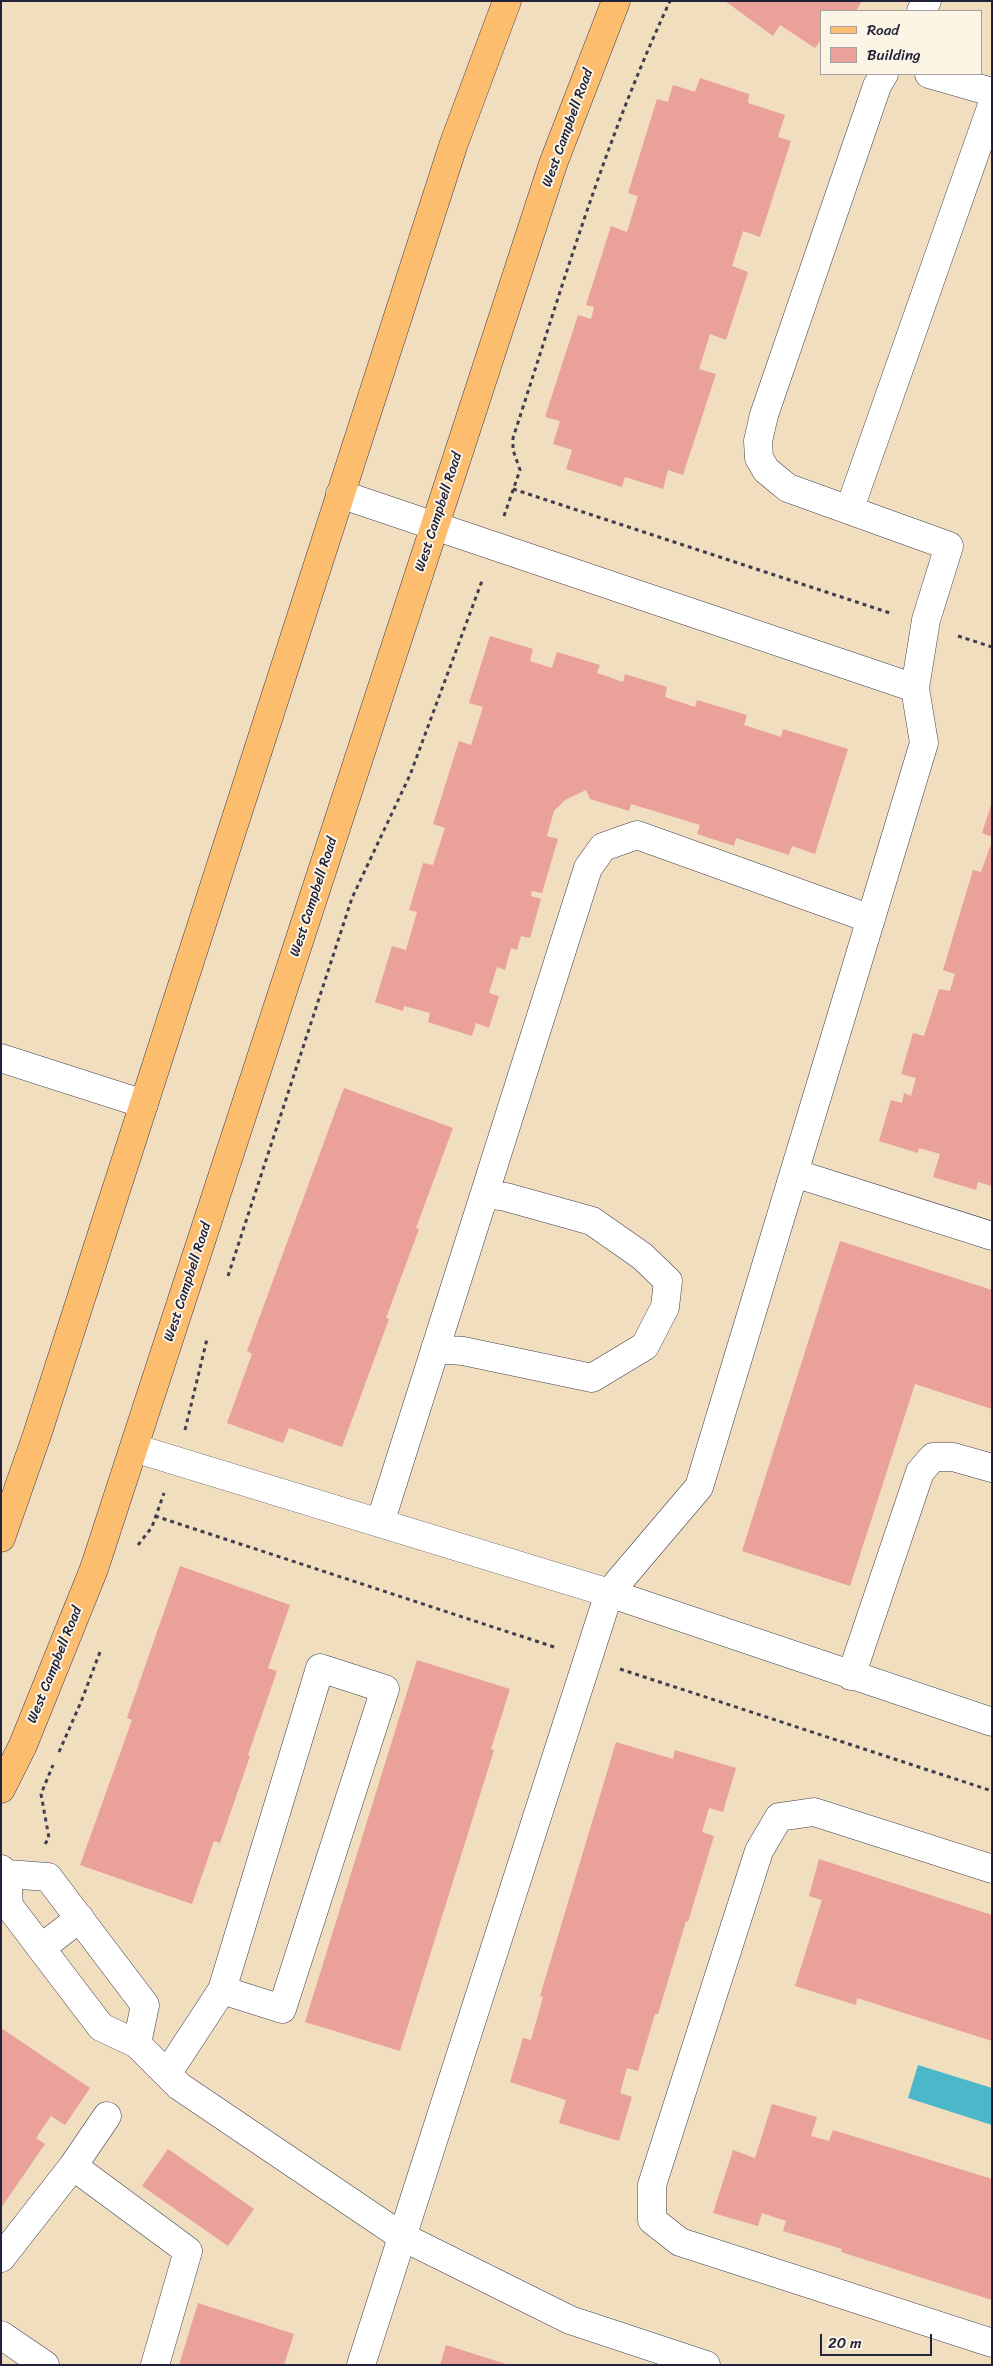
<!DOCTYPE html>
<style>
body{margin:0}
#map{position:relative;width:993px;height:2366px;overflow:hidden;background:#f0debe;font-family:Sriracha,sans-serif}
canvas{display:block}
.frame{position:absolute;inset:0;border:2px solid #22223b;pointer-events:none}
.legend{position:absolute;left:820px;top:10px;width:162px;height:65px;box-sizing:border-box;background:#fcf5e5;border:1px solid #a5a1a1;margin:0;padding:6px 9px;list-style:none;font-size:15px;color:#22223b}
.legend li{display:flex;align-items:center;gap:10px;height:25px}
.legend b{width:25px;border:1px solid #a5a1a1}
.scale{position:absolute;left:820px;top:2334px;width:112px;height:22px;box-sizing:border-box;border:2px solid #22223b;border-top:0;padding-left:6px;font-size:15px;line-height:18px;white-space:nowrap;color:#22223b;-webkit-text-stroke:4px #fcf5e5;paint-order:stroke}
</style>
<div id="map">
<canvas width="993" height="2366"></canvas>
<div class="frame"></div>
<ul class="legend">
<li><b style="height:6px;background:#fcbd6f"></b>Road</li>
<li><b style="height:14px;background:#e9a199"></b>Building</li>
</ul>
<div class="scale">20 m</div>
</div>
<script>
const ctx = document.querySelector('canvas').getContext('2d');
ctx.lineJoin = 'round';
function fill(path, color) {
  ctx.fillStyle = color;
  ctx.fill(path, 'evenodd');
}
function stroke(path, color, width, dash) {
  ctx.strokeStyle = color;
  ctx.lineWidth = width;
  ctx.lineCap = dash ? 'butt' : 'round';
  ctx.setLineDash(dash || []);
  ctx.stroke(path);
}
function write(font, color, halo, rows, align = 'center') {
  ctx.font = font + ' Sriracha,sans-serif';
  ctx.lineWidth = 4;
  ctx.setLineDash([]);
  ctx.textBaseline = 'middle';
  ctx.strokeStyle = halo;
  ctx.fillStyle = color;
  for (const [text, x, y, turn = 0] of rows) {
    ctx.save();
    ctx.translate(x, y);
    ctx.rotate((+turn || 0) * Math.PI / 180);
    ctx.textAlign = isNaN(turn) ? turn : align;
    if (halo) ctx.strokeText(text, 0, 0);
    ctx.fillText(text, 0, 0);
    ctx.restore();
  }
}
fill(new Path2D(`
 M918,2065L992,2088V2125L908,2098Z`), '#4cb7c9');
fill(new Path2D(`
 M725,1H862L856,11H822V38L815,48L780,25L773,36Z
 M700,78L749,94L748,103L785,115L778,137L791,141L760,237L743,231L732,266L748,272L726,340L710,334L699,369L716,374L683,475L668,470L663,489L625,477L622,487L566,469L572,450L553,444L560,421L545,417L578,315L591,319L594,307L586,305L611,226L627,232L638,196L628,193L657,99L668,102L673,85L695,92Z
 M490,636L533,649L530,661L552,668L557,652L600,665L597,673L623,682L625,674L667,687L665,697L695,707L697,700L747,715L744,725L781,737L783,729L848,749L815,854L792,846L789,855L736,838L734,846L697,834L700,825L631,804L629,811L590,799L586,790L565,800L554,811L547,836L558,839L542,893L532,891L531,896L541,899L530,938L521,936L517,950L511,948L505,970L497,967L489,993L499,996L489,1028L476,1023L472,1036L428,1022L430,1013L404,1006L403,1011L375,1002L392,946L406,950L417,912L409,910L423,863L433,865L445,828L433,824L459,741L471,745L483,707L469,703Z
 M991,805H992V837L982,833Z
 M992,841V1186L978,1182L976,1190L933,1177L940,1154L919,1148L918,1153L879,1141L891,1100L902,1103L904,1093L911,1096L916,1078L901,1074L913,1033L924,1036L939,989L950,991L955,974L943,970L973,870L981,872Z
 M344,1088L453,1128L416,1228L419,1229L386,1318L389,1319L342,1447L289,1428L283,1443L227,1423L252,1354L247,1351Z
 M840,1241L992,1290V1409L915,1384L850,1586L742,1551Z
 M180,1566L290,1605L268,1668L277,1671L248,1755L250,1756L220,1843L214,1841L192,1904L80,1865L132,1720L127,1718Z
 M417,1660L510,1689L491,1749L494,1750L400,2051L305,2022Z
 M616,1742L673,1759L675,1750L736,1768L723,1812L709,1808L702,1832L714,1836L688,1922L686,1921L658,2014H655L638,2071L627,2068L620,2093L632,2097L619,2141L559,2123L566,2100L510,2082L523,2038L531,2040L543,1997L540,1996Z
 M819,1859L992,1915V2041L857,1998L856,2005L795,1986L822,1900L809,1896Z
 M1,2028L90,2088L65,2125L51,2116L36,2138L45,2144L1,2208Z
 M772,2104L817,2117L811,2136L829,2141L833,2130L992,2179V2300L841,2252L842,2249L783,2231L786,2221L762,2213L758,2226L713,2213L733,2150L755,2158Z
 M168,2149L254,2209L228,2246L142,2186Z
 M198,2303L294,2334L284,2365H179Z
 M446,2345L506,2364V2365H440Z`), '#e9a199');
const minor = new Path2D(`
 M921,11L927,1
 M884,74L877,86L764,415L758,441L759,458L766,470L778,480L788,488L949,546L926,620L915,688
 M929,74L992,92
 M850,508L992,105
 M1,1058L144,1104
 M794,1173L992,1236
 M435,1349L463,1351L592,1378L645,1346L665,1307L668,1281L642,1256L592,1221L506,1197L485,1194
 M134,1448L609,1593L699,1487L924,743L915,688L340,494
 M380,1523L588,868L603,847L637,835L871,919
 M851,1676L920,1472L933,1457H953L992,1468
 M1,1869L7,1874L48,1877L145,2005L137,2044
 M992,1869L814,1812L779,1817L759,1851L652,2185V2220L680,2242L992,2343
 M7,1874L9,1906L101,2027L137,2044L179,2086L401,2236L570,2320L706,2365
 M41,1948L80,1918
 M167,2074L222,1990L320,1668L385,1689L282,2009L222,1990
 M73,2166L188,2251L155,2365
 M1,2258L73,2166L107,2116
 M1,2335L45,2365
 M361,2365L609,1593L992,1722`);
const major = new Path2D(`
 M1,1538L37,1435L454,143L507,1
 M1,1789L23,1745L94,1569L553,164L616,1`);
stroke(minor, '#413e4f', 29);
stroke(major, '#413e4f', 29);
stroke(new Path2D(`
 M513,489L893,614
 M504,516L520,470L513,450V438C561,291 604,142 670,1
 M958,636L992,647
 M228,1276L352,898L410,775L483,578
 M185,1430L207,1339
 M155,1516L557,1648
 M138,1545L152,1527L164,1493
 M620,1669L992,1791
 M59,1752L81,1702L100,1652
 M45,1844L49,1838L41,1794L53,1765`), '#413e4f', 3, [4, 4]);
stroke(minor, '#fff', 28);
stroke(major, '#fcbd6f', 28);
write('14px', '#22223b', '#fcf5e5', [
 ["West Campbell Road",568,128,-70],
 ["West Campbell Road",439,512,-72],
 ["West Campbell Road",314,897,-72],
 ["West Campbell Road",188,1282,-72],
 ["West Campbell Road",55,1665,-68]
]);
</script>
